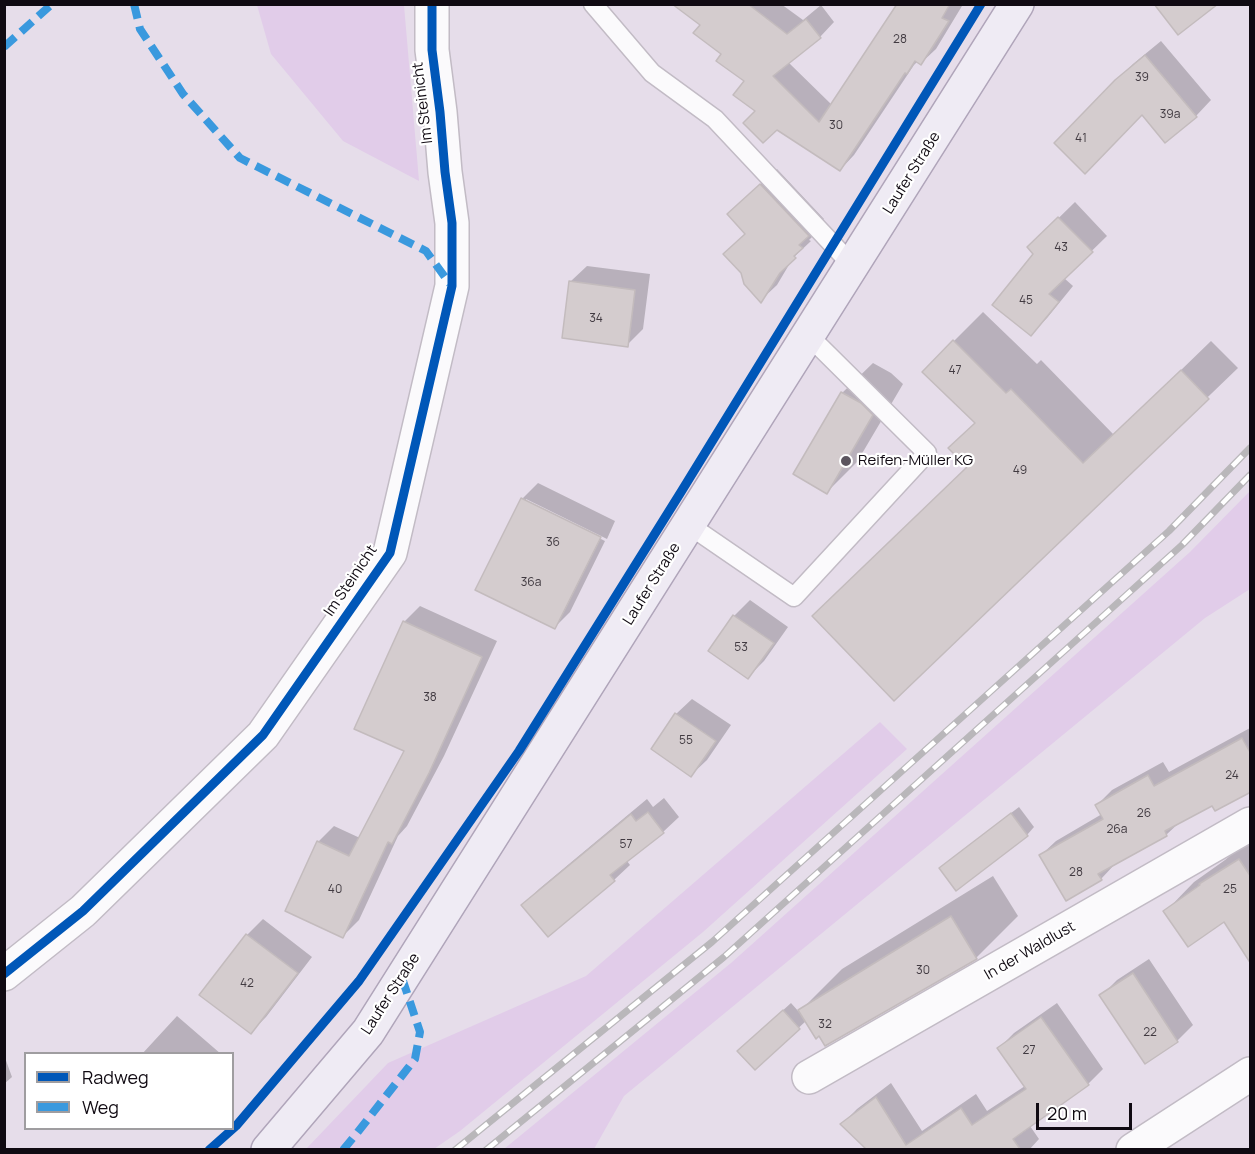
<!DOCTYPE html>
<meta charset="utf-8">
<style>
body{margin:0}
#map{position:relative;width:1255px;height:1154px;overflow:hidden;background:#e6ddea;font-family:Manrope,sans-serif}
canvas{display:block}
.frame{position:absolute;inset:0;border:6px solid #100a12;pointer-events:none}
.legend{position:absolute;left:24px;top:1052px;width:210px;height:78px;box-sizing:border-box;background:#fff;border:2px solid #9f9da0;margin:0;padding:8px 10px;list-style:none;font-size:18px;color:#100a12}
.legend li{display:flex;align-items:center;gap:12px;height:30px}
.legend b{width:30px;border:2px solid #9f9da0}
.scale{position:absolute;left:1036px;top:1103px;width:96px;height:27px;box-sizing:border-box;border:3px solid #100a12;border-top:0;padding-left:8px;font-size:18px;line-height:21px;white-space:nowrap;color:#100a12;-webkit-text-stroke:4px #fff;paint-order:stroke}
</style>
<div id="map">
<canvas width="1255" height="1154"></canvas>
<div class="frame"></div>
<ul class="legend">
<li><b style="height:8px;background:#0057b8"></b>Radweg</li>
<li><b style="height:8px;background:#3a99de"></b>Weg</li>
</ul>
<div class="scale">20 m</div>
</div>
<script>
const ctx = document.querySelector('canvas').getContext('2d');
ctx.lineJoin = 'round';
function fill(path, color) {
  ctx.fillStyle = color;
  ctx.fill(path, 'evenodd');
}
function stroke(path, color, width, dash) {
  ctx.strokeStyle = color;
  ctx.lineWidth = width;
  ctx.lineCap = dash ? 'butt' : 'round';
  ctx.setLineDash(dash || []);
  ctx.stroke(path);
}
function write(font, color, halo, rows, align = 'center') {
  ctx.font = font + ' Manrope,sans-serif';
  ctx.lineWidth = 4.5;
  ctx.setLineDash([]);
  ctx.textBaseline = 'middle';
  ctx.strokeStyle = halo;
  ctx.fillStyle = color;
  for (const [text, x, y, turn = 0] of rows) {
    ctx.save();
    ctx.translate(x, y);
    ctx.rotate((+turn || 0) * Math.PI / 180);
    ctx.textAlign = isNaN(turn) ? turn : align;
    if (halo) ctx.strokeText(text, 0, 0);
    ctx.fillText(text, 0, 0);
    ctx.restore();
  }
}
fill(new Path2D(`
 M257,5H404L419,181L343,141L271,54Z
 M1250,491V589L1205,618L624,1096L594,1149H504L731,963L1190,552Z
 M880,722L907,749L703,932L460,1131L434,1149H306L388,1063L586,976Z`), '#e1cce9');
fill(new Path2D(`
 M675,4H781L803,20L821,5L834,22L820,37L788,62L832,105L899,4H959L962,6L936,49L921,63L918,61L914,65L854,155L840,170L757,111L746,81L723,54L702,25Z
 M1161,41L1211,100L1196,116L1142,113L1056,143L1133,64Z
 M777,169L824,219L814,228L817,232L809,240L811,241L793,258L777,285L761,300L746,233L745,198Z
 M1075,202L1107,236L1064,278L1073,286L1047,318L1031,334L1035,254L1029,247Z
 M587,266L650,274L643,329L627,345L571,281Z
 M983,312L1037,364L1041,360L1114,435L1211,341L1238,368L894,699L968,466L976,422L954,341Z
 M873,363L891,373L903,384L857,462L827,492L842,393Z
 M538,483L615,521L607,539L526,499V502L605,541L570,612L554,628L522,499Z
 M750,600L788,627L764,661L748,677L710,650L734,616Z
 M420,606L497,641L444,756L407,826L398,836L359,920L343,936L318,842L334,826L360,838L406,751L404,622Z
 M692,699L731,725L707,760L691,775L676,714Z
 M1250,728V791L1213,804L1180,822L1166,835L1114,863L1115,864L1101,879L1041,855L1056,841L1102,814L1097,805L1112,790L1163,762L1169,772Z
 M664,798L679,817L663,832L627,861L630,865L614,880L523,905L539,889L647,799L653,807Z
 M1019,807L1034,827L1027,835L941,869L948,861Z
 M1250,843V961L1224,920L1165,912L1194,882L1225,860L1231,855Z
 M993,876L1018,916L976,958L826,1044L806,1021L755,1068L747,1043L791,1003L799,1012L842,969Z
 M263,919L312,957L266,1017L251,1032L247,935Z
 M1149,959L1193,1025L1177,1041L1101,996L1117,980Z
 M1057,1003L1103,1069L1088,1084L1030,1126L1039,1139L1029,1150H868L842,1124L857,1109L891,1083L922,1131L976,1094L987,1111L1025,1086L999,1048L1014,1033Z
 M177,1016L221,1054H142Z
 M4,1055L12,1077L4,1084Z`), '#0003');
const building = new Path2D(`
 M672,4H748L787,34L806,19L821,38L773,76L819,122L897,4H950L942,18L949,21L921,65L915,61L907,74L905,73L840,171L777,130L763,143L743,123L755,111L733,95L744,81L716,61L721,54L693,33L700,25Z
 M1154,4H1218L1178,35Z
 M1145,55L1197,117L1165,143L1142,115L1085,174L1054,143L1115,80Z
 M760,184L809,236L799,245L803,248L794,256L796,258L780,273L761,303L744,284L741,273L723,254L745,234L727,214Z
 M1058,217L1093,252L1049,294L1059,302L1031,336L992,305L1033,254L1027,247Z
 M569,281L635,290L628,347L562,338Z
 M953,340L1006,393L1011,389L1083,463L1181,370L1209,399L894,701L812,616L967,467L948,448L975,423L922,372Z
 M841,392L861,403L873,415L827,494L793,474Z
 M521,498L601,537L555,629L475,590Z
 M733,615L774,643L748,679L708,651Z
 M403,621L482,657L429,773L392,844L388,842L343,938L285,911L317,841L349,856L404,751L354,729Z
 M675,713L716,741L691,777L651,749Z
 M1242,738L1251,754V792L1215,811L1212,806L1165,831L1167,836L1098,874L1102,880L1066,901L1039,855L1103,819L1095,805L1148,775L1154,786Z
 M648,812L664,833L610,875L615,881L548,937L521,905L631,814L636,821Z
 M1011,813L1028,836L956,891L939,868Z
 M1239,859L1251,877V964L1224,922L1188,947L1163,911L1200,885L1199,884Z
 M951,916L977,959L825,1046L819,1036L816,1039L798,1010Z
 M246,934L298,973L251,1034L199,995Z
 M1133,973L1178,1042L1145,1064L1099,995Z
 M783,1010L800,1029L755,1070L737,1051Z
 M1041,1017L1089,1085L1013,1139L1020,1149H866L840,1124L876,1097L906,1145L961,1108L972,1125L1026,1089L997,1048Z`);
fill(building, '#d4ccce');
stroke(building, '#c3bbbd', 1.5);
const service = new Path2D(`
 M593,4L652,73L715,119L853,266
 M689,525L794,597L927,453L809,336`);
const minor = new Path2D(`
 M4,974L83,911L263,735L390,553L452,286V223L445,172L440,112L432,50V4
 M809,1077L1250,824
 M1133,1150L1250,1074`);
const primary = new Path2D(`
 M268,1150L368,1032L1017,4`);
stroke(service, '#c2bbc5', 21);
stroke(minor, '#c2bbc5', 36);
stroke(primary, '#b0a5ba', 36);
stroke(service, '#fbfafc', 18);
stroke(minor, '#fbfafc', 33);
stroke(primary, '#efebf4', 33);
const rail = new Path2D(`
 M455,1150L712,942L1169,531L1250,448
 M486,1150L724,957L1182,545L1250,475`);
stroke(rail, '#b9b7ba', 7);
stroke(rail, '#fff', 4.5, [14]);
stroke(new Path2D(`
 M134,4L140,29L183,94L240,158L426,251L450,284
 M4,47L52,4
 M343,1150L357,1133L415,1059L420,1032L402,978`), '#3a99de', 8, [15, 8]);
stroke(new Path2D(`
 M4,974L83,911L263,735L390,553L452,286V223L445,172L440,112L432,50V4
 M209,1150L236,1126L359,981L519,751L681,492L981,4`), '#0057b8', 9);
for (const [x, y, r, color] of [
 [846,461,6,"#5b545e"]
]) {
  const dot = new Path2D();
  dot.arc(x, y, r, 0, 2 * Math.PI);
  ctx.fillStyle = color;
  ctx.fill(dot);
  stroke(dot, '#fff', 2);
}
write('12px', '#413a41', null, [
 ["28",900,40],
 ["39",1142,78],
 ["39a",1170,115],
 ["30",836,126],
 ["41",1081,139],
 ["43",1061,248],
 ["45",1026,301],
 ["34",596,319],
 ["47",955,371],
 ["49",1020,471],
 ["36",553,543],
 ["36a",531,583],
 ["53",741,648],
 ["38",430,698],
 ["55",686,741],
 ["24",1232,776],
 ["26",1144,814],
 ["26a",1117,830],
 ["57",626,845],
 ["28",1076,873],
 ["40",335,890],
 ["25",1230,890],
 ["30",923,971],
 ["42",247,984],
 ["32",825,1025],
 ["22",1150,1033],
 ["27",1029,1051]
]);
write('15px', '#100a12', '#fff', [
 ["Im Steinicht",423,103,-97],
 ["Laufer Straße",912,173,-58],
 ["Im Steinicht",351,581,-56],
 ["Laufer Straße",652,584,-58],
 ["In der Waldlust",1030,951,-30],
 ["Laufer Straße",391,994,-57]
]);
write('15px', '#100a12', '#fff', [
 ["Reifen-Müller KG",858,461]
], 'left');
</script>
